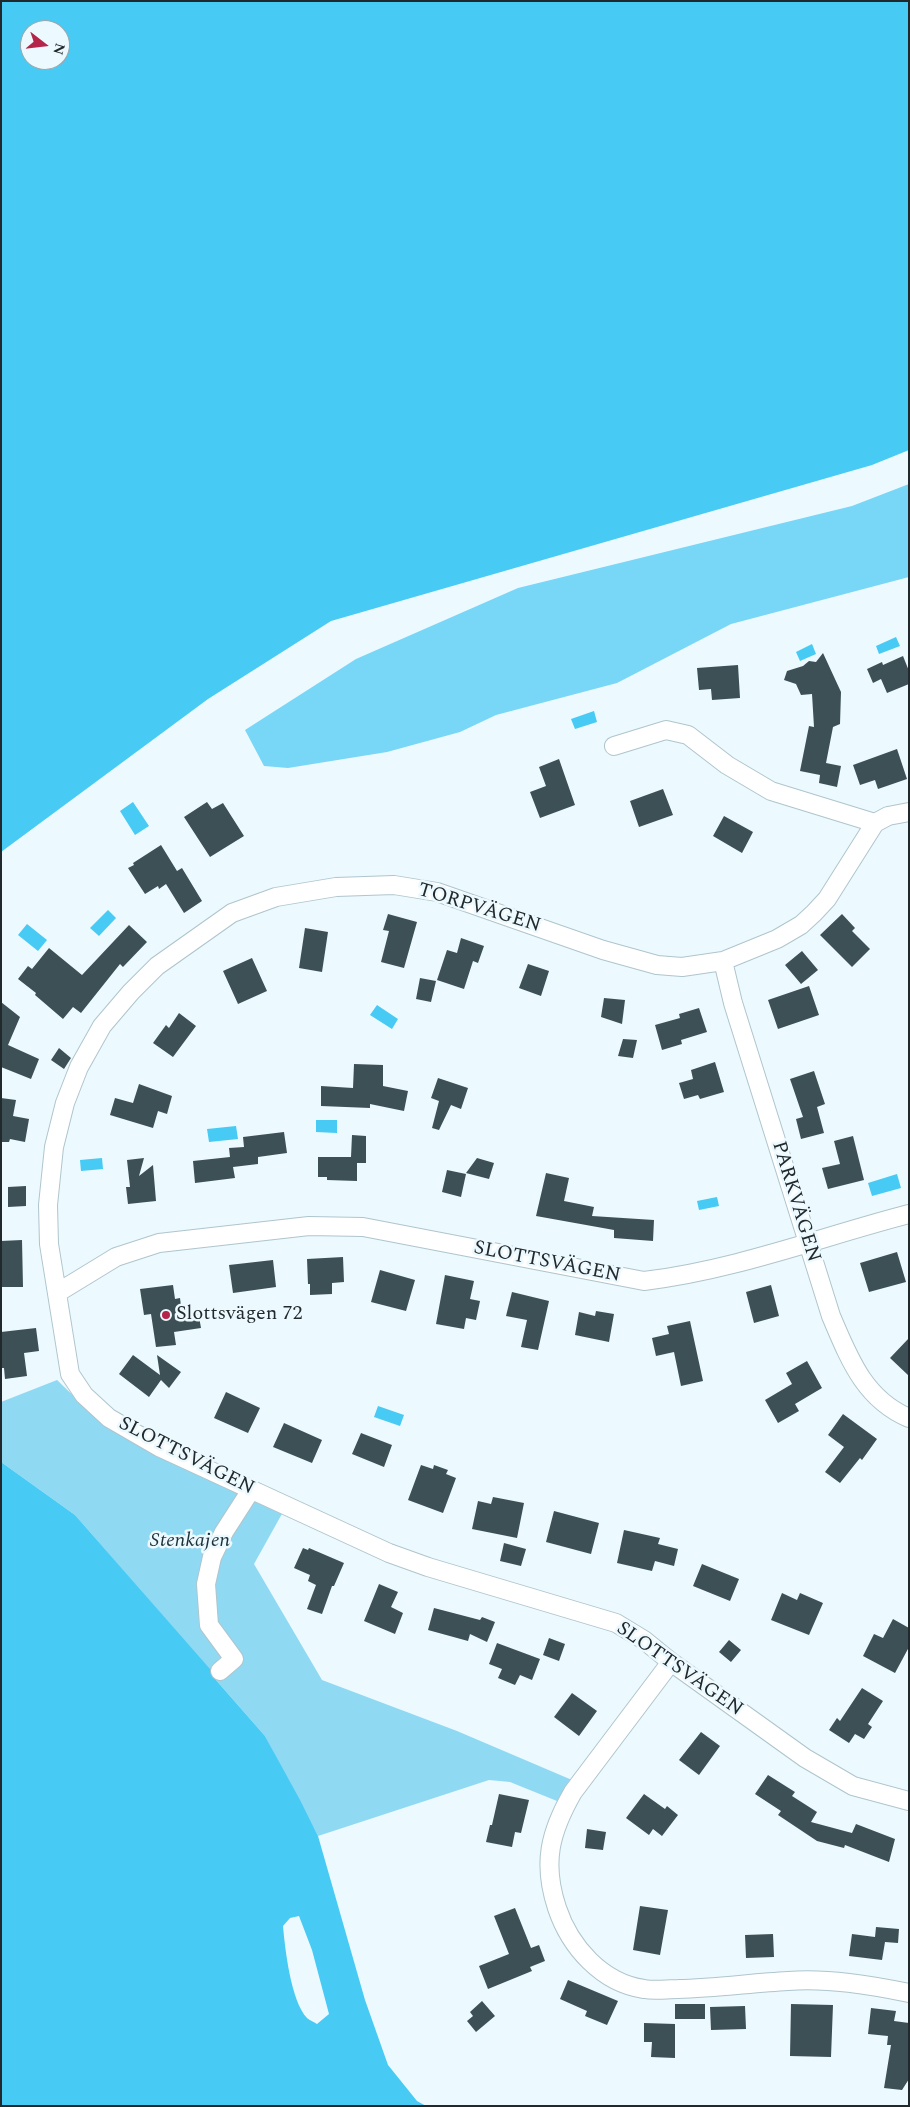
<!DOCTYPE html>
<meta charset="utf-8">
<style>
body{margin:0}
#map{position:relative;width:910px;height:2107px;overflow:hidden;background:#ecf9fe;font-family:Spectral,serif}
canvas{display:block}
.frame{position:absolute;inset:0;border:2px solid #21292c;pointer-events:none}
.north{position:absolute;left:20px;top:20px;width:50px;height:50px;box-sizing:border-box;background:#ecf9fe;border:1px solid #9ba6aa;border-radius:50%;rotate:106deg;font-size:14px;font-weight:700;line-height:20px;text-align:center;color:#21292c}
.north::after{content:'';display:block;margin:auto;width:18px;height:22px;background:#b52449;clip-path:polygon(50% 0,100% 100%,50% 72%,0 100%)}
</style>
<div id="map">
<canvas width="910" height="2107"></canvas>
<div class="frame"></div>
<div class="north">N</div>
</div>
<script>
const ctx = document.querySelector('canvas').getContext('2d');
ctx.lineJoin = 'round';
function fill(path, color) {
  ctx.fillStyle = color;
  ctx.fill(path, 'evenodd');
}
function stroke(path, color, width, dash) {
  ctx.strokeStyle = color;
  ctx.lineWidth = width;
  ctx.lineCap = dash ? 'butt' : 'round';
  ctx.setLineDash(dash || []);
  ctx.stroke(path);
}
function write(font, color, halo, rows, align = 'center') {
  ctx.font = font + ' Spectral,serif';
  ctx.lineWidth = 5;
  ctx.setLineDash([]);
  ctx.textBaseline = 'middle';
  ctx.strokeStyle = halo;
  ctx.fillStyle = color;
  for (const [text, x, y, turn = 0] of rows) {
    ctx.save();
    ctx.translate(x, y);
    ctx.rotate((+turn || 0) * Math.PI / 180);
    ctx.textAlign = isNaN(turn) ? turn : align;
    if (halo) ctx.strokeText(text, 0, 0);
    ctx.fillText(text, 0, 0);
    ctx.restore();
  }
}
fill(new Path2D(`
 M57,1380L86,1408L283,1512L254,1564L322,1680L457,1731L572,1780L557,1801L510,1782L489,1780L318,1836L265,1736L215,1679V1665L210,1670L75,1515L1,1462V1402Z`), '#90d9f3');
fill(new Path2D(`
 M909,484V577L731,624L617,683L496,715L460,732L387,752L288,768L264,766L245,730L356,659L518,588L852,506Z`), '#78d6f6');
fill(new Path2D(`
 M1,1H909V450L872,465L331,621L208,699L1,852ZM30,30H60V60H30Z
 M896,637L900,646L879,654L876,646Z
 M812,644L816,654L800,661L796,652Z
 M594,711L597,722L575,729L571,719Z
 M133,802L149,826L135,835L120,811Z
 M108,910L116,918L99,936L90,928Z
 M27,924L47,940L38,951L18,935Z
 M377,1005L398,1019L392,1029L370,1015Z
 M316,1120H337V1133L316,1132Z
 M236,1126L238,1139L209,1142L207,1129Z
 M102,1158L103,1169L81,1171L80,1160Z
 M897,1174L901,1188L872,1196L868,1183Z
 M717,1197L719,1206L699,1210L697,1201Z
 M378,1406L404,1415L400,1426L374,1417Z
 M1,1462L75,1515L210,1669L215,1665L223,1674L215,1679L265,1736L300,1800L318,1836L365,2000L388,2065L417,2101L426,2106H1ZM299,1916L312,1950L329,2014L317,2024C314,2022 309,2020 307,2018C291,2001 285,1949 283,1926L290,1918Z`), '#47caf3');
fill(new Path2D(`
 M823,653L841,692L840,724L833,727L826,763L841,766L837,787L819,783L820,775L800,771L809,726L814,727L812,694L801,695L796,684L784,680L787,671L803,666L809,661L816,662Z
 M903,656L909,671V684L887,693L881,679L873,683L867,669L882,662L883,665Z
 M738,665L740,698L712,700L711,689L699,690L697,668Z
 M897,749L907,779L878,789L875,780L860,785L853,765Z
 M559,759L575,805L540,818L530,792L546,786L539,767Z
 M663,789L673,815L639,827L630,801Z
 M207,802L212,809L223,803L244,836L210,857L184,817Z
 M724,816L753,832L742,853L713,836Z
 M161,845L177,871L182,868L202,901L184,913L166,884L159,889L158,886L145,894L128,868L134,865L133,863Z
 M388,914L417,922L404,968L381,962L389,931L383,930Z
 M842,914L855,928L852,931L870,949L852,967L820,935Z
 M129,925L147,942L123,967L120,964L81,1013L73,1007L63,1019L35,995L36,993L18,979L28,966L32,969L49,948L82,975Z
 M305,928L328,932L322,972L299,968Z
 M461,938L484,946L478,963L473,961L464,989L437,980L447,950L457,953Z
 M802,951L818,970L801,984L785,965Z
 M252,958L267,991L238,1004L223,971Z
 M528,964L549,971L541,996L519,988Z
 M420,978L436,981L431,1002L416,999Z
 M809,986L819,1015L778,1029L768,1000Z
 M604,998L625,1000L622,1024L601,1017Z
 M1,1002L20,1017L8,1045L39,1059L31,1079L1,1067Z
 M699,1008L707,1032L681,1040L682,1044L662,1050L655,1025L680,1018L679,1014Z
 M179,1013L196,1026L173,1057L153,1043L166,1025L169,1028Z
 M623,1039L637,1040L633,1058L618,1056Z
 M59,1048L71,1058L64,1069L51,1060Z
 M715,1062L724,1092L700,1099L698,1095L684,1099L679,1083L693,1079L691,1070Z
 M354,1064L383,1065V1086L408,1091L404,1111L370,1104V1108L321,1106V1086L353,1088Z
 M814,1071L825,1104L817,1107L824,1133L801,1139L796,1119L803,1117L790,1079Z
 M438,1078L468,1088L461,1109L451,1105L439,1130L432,1128L439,1101L431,1098Z
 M139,1084L172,1096L167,1114L158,1111L153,1128L110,1115L115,1098L133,1103Z
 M1,1098L16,1100L13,1116L29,1119L25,1142L10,1139L9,1142H1Z
 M284,1132L287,1153L258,1157V1164L233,1167L235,1178L195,1183L193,1161L230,1157L229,1148L244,1147L243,1137Z
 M352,1135L366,1136V1163H357V1181L327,1180V1177H318V1157H351Z
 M853,1136L864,1180L828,1189L822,1168L840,1164L834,1141Z
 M144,1158L139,1176L153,1165L156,1201L128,1204L126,1187H130L127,1160Z
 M477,1158L494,1163L489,1179L466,1173Z
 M447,1170L466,1174L461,1197L442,1192Z
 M546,1173L569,1178L564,1201L594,1207L592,1216L654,1220L653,1241L614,1238V1230L536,1216Z
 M26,1186V1206L8,1207V1187Z
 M22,1240L23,1287H1V1241Z
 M897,1252L906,1282L869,1292L860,1263Z
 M343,1257L344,1282L332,1283V1294L310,1295V1284H308L307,1259Z
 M273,1260L276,1287L233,1293L229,1265Z
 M380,1270L415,1280L406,1311L371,1302Z
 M445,1275L474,1281L470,1299L480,1301L476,1320L466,1318L464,1329L436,1324Z
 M173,1285L175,1299L180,1298L182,1314L198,1311L201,1328L174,1332L176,1345L156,1347L151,1314L144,1315L140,1289Z
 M771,1285L779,1316L754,1323L746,1292Z
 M512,1292L549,1301L538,1350L521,1347L527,1320L506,1316Z
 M596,1311L614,1314L609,1342L575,1335L579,1312L595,1316Z
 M690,1321L703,1381L681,1386L674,1352L656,1356L652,1338L669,1334L667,1326Z
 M36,1328L39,1351L24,1353L27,1376L5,1379L4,1368H1V1332Z
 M909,1338V1376L890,1358Z
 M133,1355L160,1375L157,1355L181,1372L169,1388L161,1380L149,1397L119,1374Z
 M807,1361L822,1388L795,1404L799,1411L778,1423L765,1400L792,1384L786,1373Z
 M226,1392L260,1408L248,1433L214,1418Z
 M843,1414L877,1439L862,1460L860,1458L840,1483L825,1472L844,1447L828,1435Z
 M284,1423L322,1440L312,1463L273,1447Z
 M361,1433L392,1445L384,1467L352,1454Z
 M421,1465L433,1469L434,1465L448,1470L446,1474L456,1478L443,1513L408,1500Z
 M493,1497L524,1503L517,1538L472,1529L478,1501L491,1504Z
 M554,1511L599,1523L591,1554L546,1542Z
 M624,1530L660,1538L658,1544L678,1549L674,1566L655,1561L652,1571L617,1563Z
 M504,1543L526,1549L521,1566L500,1561Z
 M303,1548L308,1550L309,1548L344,1563L334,1586H332L322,1614L307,1609L316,1585L308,1581L310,1575L294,1568Z
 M702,1564L739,1579L730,1601L693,1586Z
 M379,1584L398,1592L391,1607L403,1613L395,1634L364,1621Z
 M782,1593L797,1600L800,1593L823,1603L809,1635L771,1620Z
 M434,1608L480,1620L482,1617L495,1622L487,1642L470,1634L468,1641L428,1630Z
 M893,1619L909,1628V1647L895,1673L863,1656L874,1634L883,1638Z
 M549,1638L565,1644L559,1661L543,1655Z
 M729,1640L741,1650L731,1662L719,1652Z
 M497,1643L540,1659L532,1680L520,1675L515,1685L498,1678L502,1669L489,1664Z
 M862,1688L883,1701L868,1724L872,1727L864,1739L855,1734L849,1743L829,1730L837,1718L840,1721Z
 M572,1693L597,1711L579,1736L554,1717Z
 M701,1732L720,1746L699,1775L679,1760Z
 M768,1775L795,1792L792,1796L817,1812L811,1822L852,1833L856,1824L895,1839L889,1862L845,1845L844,1848L817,1841L778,1815L781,1811L755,1794Z
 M499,1794L529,1800L521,1833L515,1832L512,1847L486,1842L490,1825H492Z
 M644,1794L665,1809L667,1806L678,1815L662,1836L653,1829L649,1835L626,1818Z
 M587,1829L606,1832L603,1850L585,1848Z
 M640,1906L668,1910L660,1955L633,1950Z
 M515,1908L531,1948L539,1945L545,1961L530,1967L532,1971L488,1989L479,1966L509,1954L494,1916Z
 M876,1927L899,1929L898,1943L885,1942L882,1960L849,1956L852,1934L875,1937Z
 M773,1934L774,1957L746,1958L745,1935Z
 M568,1980L618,2001L607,2025L585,2016L587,2011L560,1999Z
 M482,2001L495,2016L476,2032L467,2021L473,2016L470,2012Z
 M675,2004H705V2019H675Z
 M791,2004L833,2005L831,2057L790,2056Z
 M745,2006L746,2029L711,2030L710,2007Z
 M871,2008L896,2011L894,2021L909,2023V2079L902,2090L884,2088L891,2045H887L888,2036L868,2034Z
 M644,2023L675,2024V2058L651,2057L652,2042H644Z`), '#3d5056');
const minor = new Path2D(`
 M614,746L666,730L688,735L727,765L771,791L875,823L888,816L909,812
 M875,823L827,899L814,913L801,925L777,939L723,961L682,967L657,965L603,950L437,892L394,885L336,887L276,897L232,913L157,966L131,992L102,1026L79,1067L65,1103L54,1147L48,1205L49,1244L70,1374L84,1395L109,1418L159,1447L389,1553L428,1567L616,1623L644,1640L671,1662L805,1758L853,1786L909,1801
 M723,961L733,1003L831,1316C849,1358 864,1399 909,1418
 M57,1293L116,1257L159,1243L309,1226L363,1227L644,1281C735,1270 821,1237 909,1214
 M671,1662L573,1792C550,1832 542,1863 557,1908C570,1947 602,1983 644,1989C655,1991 667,1989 678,1989C715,1988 752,1983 788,1981C828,1978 870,1985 909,1993
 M220,1671L234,1659L209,1625L206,1584L212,1557L224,1532L251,1490`);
stroke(minor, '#afc5cd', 20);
stroke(minor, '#fff', 18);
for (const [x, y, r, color] of [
 [166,1315,5,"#b52449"]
]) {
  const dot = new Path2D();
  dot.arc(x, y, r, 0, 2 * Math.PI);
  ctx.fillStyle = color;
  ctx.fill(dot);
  stroke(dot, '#ecf9fe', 2);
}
write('20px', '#21292c', '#ecf9fe', [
 ["TORPVÄGEN",479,909,17],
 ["PARKVÄGEN",795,1202,73],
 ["SLOTTSVÄGEN",547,1263,11],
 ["SLOTTSVÄGEN",186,1457,27],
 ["SLOTTSVÄGEN",679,1670,35]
]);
write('20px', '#21292c', '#ecf9fe', [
 ["Slottsvägen 72",176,1315]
], 'left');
write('italic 20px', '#1b3139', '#ecf9fe', [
 ["Stenkajen",190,1542]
]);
</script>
